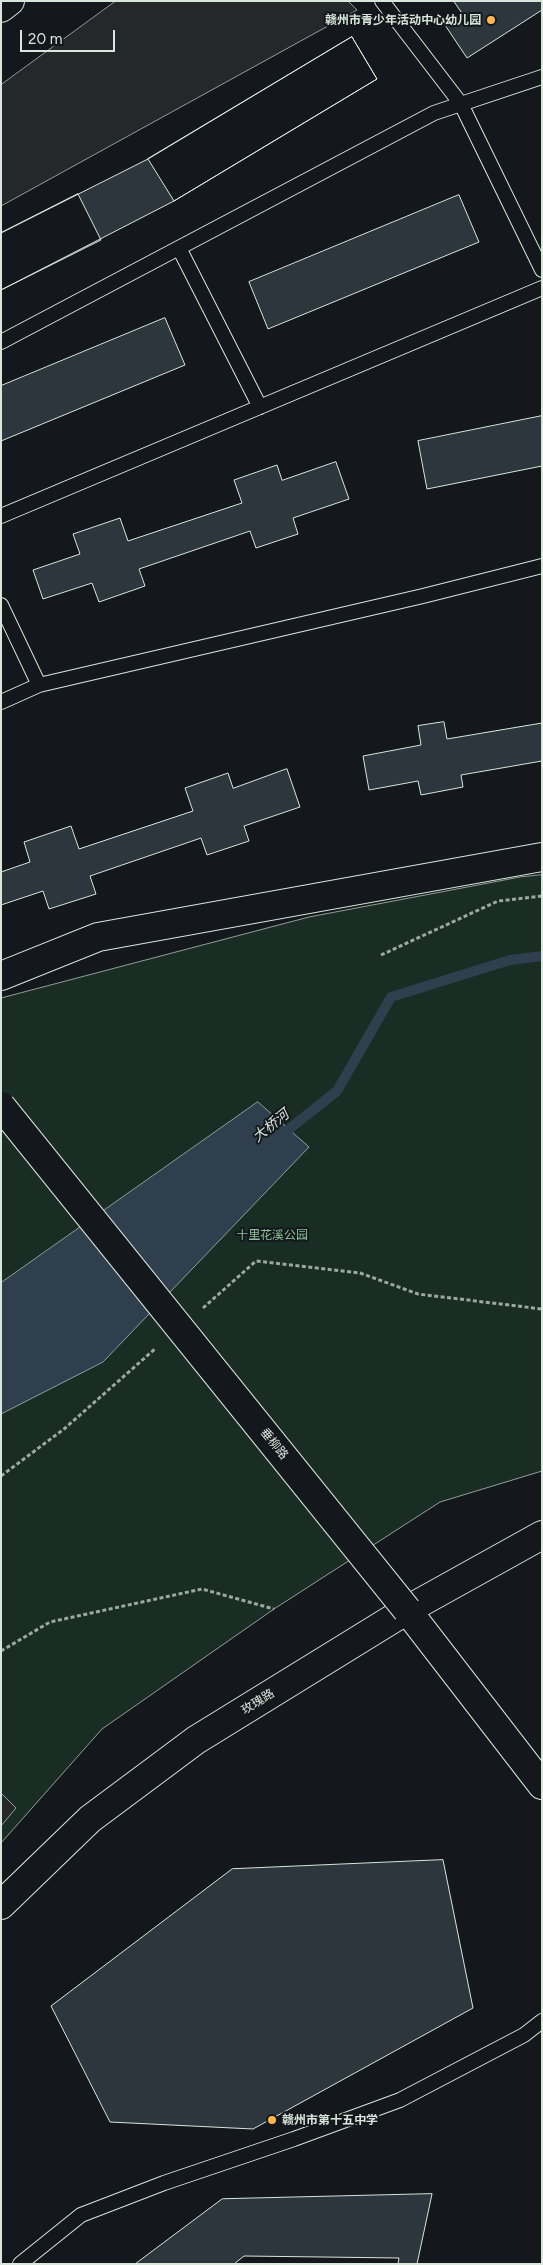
<!DOCTYPE html>
<meta charset="utf-8">
<style>
body{margin:0}
#map{position:relative;width:543px;height:2265px;overflow:hidden;background:#14181c;font-family:Figtree,sans-serif}
canvas{display:block}
.frame{position:absolute;inset:0;border:2px solid #d8e6dc;pointer-events:none}
.scale{position:absolute;left:20px;top:30px;width:95px;height:22px;box-sizing:border-box;border:2px solid #d8e6dc;border-top:0;padding-left:6px;font-size:15px;line-height:18px;white-space:nowrap;color:#d8e6dc;-webkit-text-stroke:4px #14181c;paint-order:stroke}
</style>
<div id="map">
<canvas width="543" height="2265"></canvas>
<div class="frame"></div>
<div class="scale">20 m</div>
</div>
<script>
const ctx = document.querySelector('canvas').getContext('2d');
ctx.lineJoin = 'round';
function fill(path, color) {
  ctx.fillStyle = color;
  ctx.fill(path, 'evenodd');
}
function stroke(path, color, width, dash) {
  ctx.strokeStyle = color;
  ctx.lineWidth = width;
  ctx.lineCap = dash ? 'butt' : 'round';
  ctx.setLineDash(dash || []);
  ctx.stroke(path);
}
function write(font, color, halo, rows, align = 'center') {
  ctx.font = font + ' Figtree,"Noto Sans SC",sans-serif';
  ctx.lineWidth = 4;
  ctx.setLineDash([]);
  ctx.textBaseline = 'middle';
  ctx.strokeStyle = halo;
  ctx.fillStyle = color;
  for (const [text, x, y, turn = 0] of rows) {
    ctx.save();
    ctx.translate(x, y);
    ctx.rotate((+turn || 0) * Math.PI / 180);
    ctx.textAlign = isNaN(turn) ? turn : align;
    if (halo) ctx.strokeText(text, 0, 0);
    ctx.fillText(text, 0, 0);
    ctx.restore();
  }
}
const green = new Path2D(`
 M542,875V1471L440,1502L274,1609L102,1729L1,1843V998L309,917L520,877Z`);
fill(green, '#1a2d24');
stroke(green, '#939e99', 1);
const parking = new Path2D(`
 M116,1H348L357,10L1,206V85Z
 M1,1793L16,1808L1,1826Z`);
fill(parking, '#24282b');
stroke(parking, '#939e99', 1);
const water = new Path2D(`
 M258,1102L309,1147L103,1362L1,1414V1283Z`);
fill(water, '#2f3f4d');
stroke(water, '#939e99', 1);
stroke(new Path2D(`
 M279,1137L337,1091L391,997L510,960L542,956`), '#2f3f4d', 10);
const building = new Path2D(`
 M454,1H542V10L467,58L445,25L462,14Z
 M352,37L377,79L174,201L148,159Z
 M352,37L377,79L174,201L1,290V233L148,159Z
 M78,194L101,240L1,290V233Z
 M459,195L479,242L268,329L249,282Z
 M165,318L185,365L1,441V386Z
 M542,416V466L427,489L418,441Z
 M336,462L349,499L293,518L298,534L256,548L250,531L139,569L145,586L99,602L92,583L43,599L33,570L80,554L73,534L120,518L128,541L242,503L234,480L277,465L282,480Z
 M444,722L447,739L542,723V761L461,775L463,787L421,795L418,781L369,790L363,756L421,745L418,726Z
 M287,769L300,807L244,826L249,841L207,855L201,838L90,876L96,894L49,909L43,891L1,905V872L30,862L24,842L71,826L79,849L193,811L185,788L228,773L233,788Z
 M443,1860L473,2008L253,2129L110,2122L51,2006L232,1869Z
 M432,2194L417,2264H398L399,2258L244,2256L234,2264H135L222,2199Z`);
fill(building, '#2c363c');
stroke(building, '#d8e6dc', 1);
const service = new Path2D(`
 M382,1L461,104L542,270
 M179,248L260,407
 M1,342L434,113L542,77
 M1,516L542,288
 M1,605L39,685
 M1,702L39,685L423,596L542,566
 M20,2264L81,2215L164,2183L294,2139L400,2100L524,2035L542,2021`);
const tertiary = new Path2D(`
 M1,8L10,1
 M1,976L98,937L542,857
 M407,1610L542,1785
 M1,1905L90,1819L196,1740L407,1610L542,1535`);
stroke(service, '#d8e6dc', 16);
stroke(tertiary, '#d8e6dc', 30);
stroke(new Path2D(`
 M381,955L498,901L542,896
 M203,1308L256,1261L360,1273L418,1294L542,1309
 M1,1476L64,1429L156,1348
 M1,1651L50,1622L202,1589L274,1609`), '#9da8a2', 3, [4, 2.5]);
stroke(service, '#14181c', 14);
stroke(tertiary, '#14181c', 28);
const tertiaryBridge = new Path2D(`
 M1,1106L407,1610`);
stroke(tertiaryBridge, '#d8e6dc', 30, []);
stroke(tertiaryBridge, '#14181c', 28);
for (const [x, y, r, color] of [
 [491,20,5,"#ffb74d"],
 [272,2120,5,"#ffb74d"]
]) {
  const dot = new Path2D();
  dot.arc(x, y, r, 0, 2 * Math.PI);
  ctx.fillStyle = color;
  ctx.fill(dot);
  stroke(dot, '#14181c', 2);
}
write('bold 12px', '#d8e6dc', '#14181c', [
 ["赣州市青少年活动中心幼儿园",481,20],
 ["赣州市第十五中学",282,2120,"left"]
], 'right');
write('12px', '#8ac095', '#14181c', [
 ["十里花溪公园",272,1235]
]);
write('12px', '#d8e6dc', '#14181c', [
 ["垂柳路",274,1444,51],
 ["玫瑰路",258,1702,-32]
]);
write('italic 14px', '#d8e6dc', '#14181c', [
 ["大桥河",271,1126,-39]
]);
</script>
